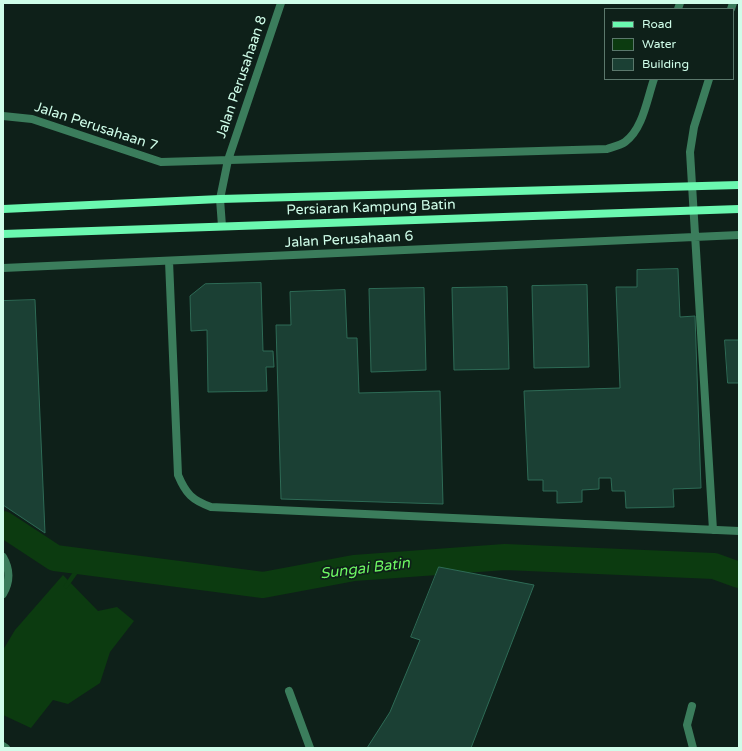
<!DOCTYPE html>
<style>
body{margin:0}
#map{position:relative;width:742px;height:751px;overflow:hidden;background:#0e2019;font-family:"Varela Round",sans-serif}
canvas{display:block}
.frame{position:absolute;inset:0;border:4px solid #cffde9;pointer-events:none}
.legend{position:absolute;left:604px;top:8px;width:130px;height:72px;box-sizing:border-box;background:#0e2019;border:1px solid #5b786c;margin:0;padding:5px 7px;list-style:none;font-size:12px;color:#cffde9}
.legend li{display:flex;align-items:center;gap:8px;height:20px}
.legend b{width:20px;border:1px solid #5b786c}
</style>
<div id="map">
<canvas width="742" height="751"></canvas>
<div class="frame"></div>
<ul class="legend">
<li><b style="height:5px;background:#6bf8b0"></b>Road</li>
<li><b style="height:11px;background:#0c3b10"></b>Water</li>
<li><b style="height:11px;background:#1b4034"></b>Building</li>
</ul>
</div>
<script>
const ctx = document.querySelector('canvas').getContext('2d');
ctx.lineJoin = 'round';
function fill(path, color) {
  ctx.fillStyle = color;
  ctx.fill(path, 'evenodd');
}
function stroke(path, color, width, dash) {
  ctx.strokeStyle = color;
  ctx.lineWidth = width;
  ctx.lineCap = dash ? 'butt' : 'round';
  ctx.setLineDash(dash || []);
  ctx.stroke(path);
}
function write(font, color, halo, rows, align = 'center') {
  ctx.font = font + ' "Varela Round",sans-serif';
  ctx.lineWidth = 3.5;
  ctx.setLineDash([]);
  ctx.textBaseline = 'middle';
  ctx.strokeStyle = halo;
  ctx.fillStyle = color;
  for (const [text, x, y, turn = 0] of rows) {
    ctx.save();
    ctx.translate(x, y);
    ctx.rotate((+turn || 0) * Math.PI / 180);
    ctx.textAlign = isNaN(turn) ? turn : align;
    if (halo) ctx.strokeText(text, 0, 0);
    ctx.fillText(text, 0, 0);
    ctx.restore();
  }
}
fill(new Path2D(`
 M63,575L98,611L117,607L134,621L110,652L100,683L68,704L53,700L31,728L3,715V650L15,630Z`), '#0c3b10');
stroke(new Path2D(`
 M66,586L83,562`), '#0c3b10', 4.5);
stroke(new Path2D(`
 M3,524L55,558L263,585L354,568L505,557L714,566L739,575`), '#0c3b10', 26);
const building = new Path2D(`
 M678,269L680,317L695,316L701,488L673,489L674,507L626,508L625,491H612L611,478H599V489L582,490V502L557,503V491H543V480H528L524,391L620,388L616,287H637V270Z
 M261,283L263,351H273L274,367H266L267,391L208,392L207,330L191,331L190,296L205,284Z
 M587,285L589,367L534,368L532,286Z
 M507,287L509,369L454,370L452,288Z
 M424,288L426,370L371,372L369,289Z
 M345,290L347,338H357L359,393L440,391L443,504L281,499L276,325H291L290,292Z
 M35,300L45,533L3,505V301Z
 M725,340H739V383H728Z
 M439,567L534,585L471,748H367L390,712L420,640L411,637Z`);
fill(building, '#1b4034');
stroke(building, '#2e6b56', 1);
stroke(new Path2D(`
 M678,9L680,3
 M731,9L733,3
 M709,79L694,127L690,152L713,530
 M3,116L32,119L161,162L607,149C613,147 621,145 625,142C643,129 647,99 654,79
 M222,226L220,199L228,160L281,3
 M169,261L178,475C186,494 192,500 211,507L739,531
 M3,268L739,235
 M3,557C10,569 10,582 3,594
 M289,691L310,748
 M692,706L687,725L693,748
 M3,746L6,748`), '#3b7d5c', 8);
stroke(new Path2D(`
 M3,209L220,199L739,185
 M3,234L739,209`), '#6bf8b0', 8);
write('14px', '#cffde9', '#0e2019', [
 ["Jalan Perusahaan 8",242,77,-71],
 ["Jalan Perusahaan 7",96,127,18],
 ["Persiaran Kampung Batin",371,208,-2],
 ["Jalan Perusahaan 6",349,240,-3]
]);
write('italic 15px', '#6ef763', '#0e2019', [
 ["Sungai Batin",365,569,-7]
]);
</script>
